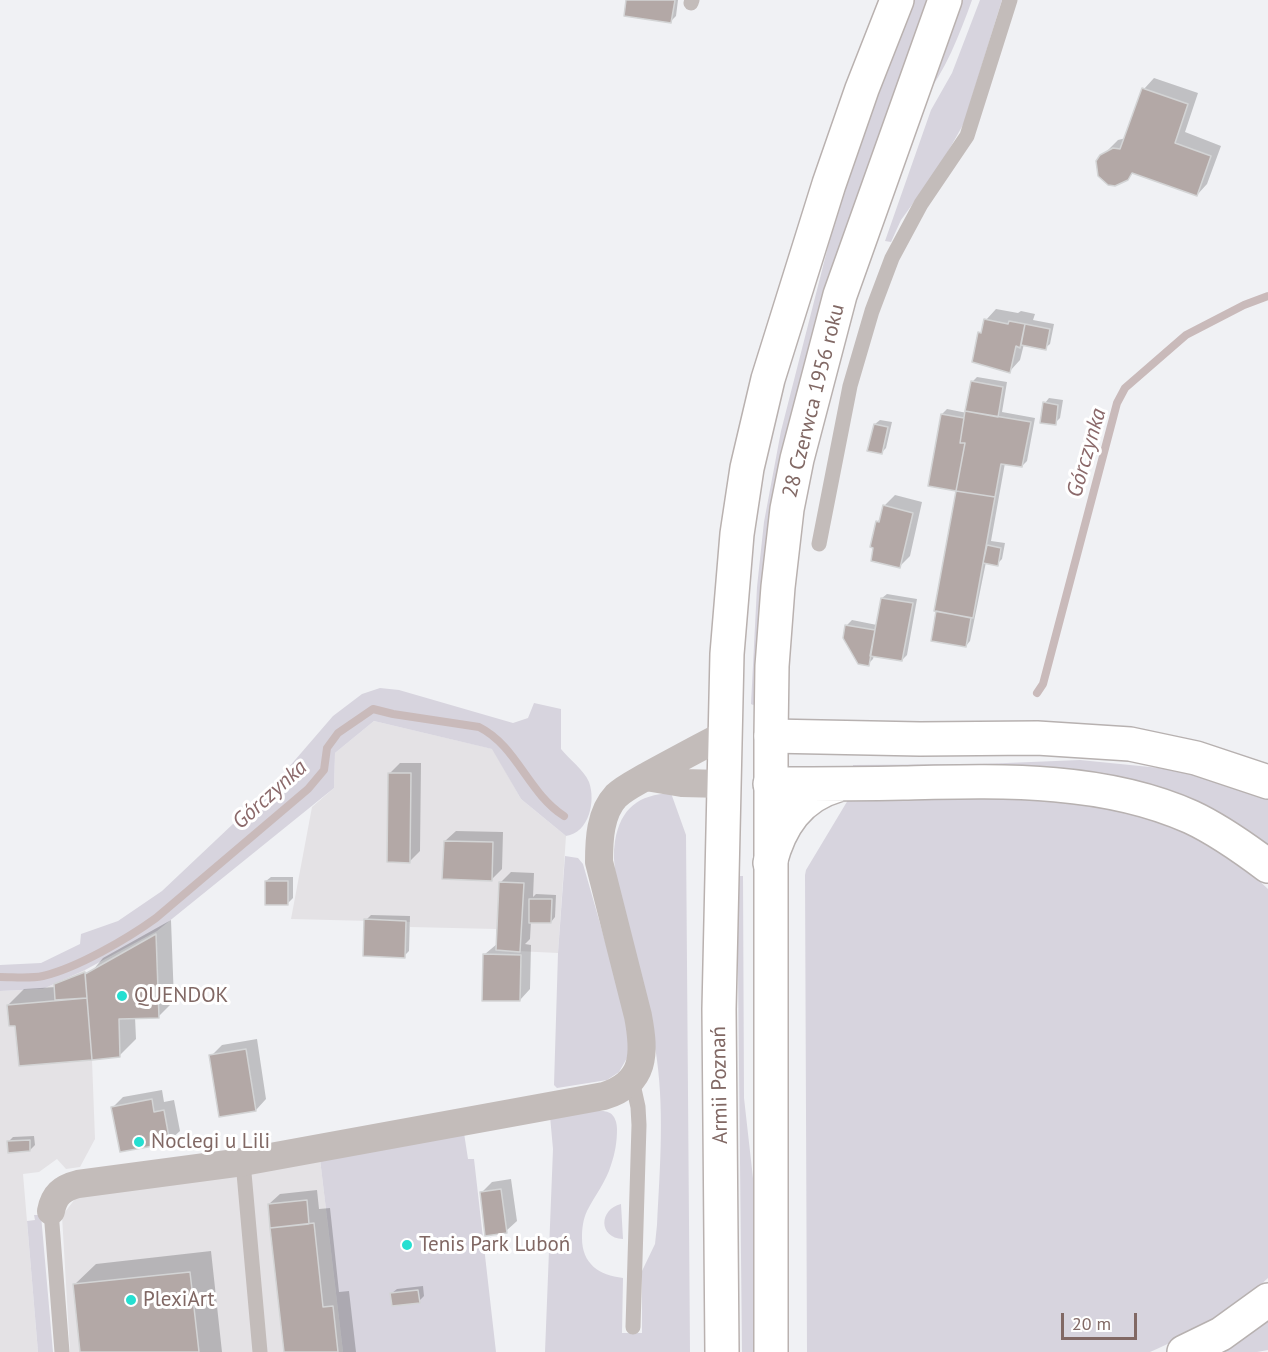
<!DOCTYPE html>
<meta charset="utf-8">
<style>
body{margin:0}
#map{position:relative;width:1268px;height:1352px;overflow:hidden;background:#f0f1f4;font-family:"PT Sans",sans-serif}
canvas{display:block}
.scale{position:absolute;left:1061px;top:1313px;width:76px;height:27px;box-sizing:border-box;border:3px solid #816864;border-top:0;padding-left:8px;font-size:18px;line-height:21px;white-space:nowrap;color:#816864;-webkit-text-stroke:4px #fff;paint-order:stroke}
</style>
<div id="map">
<canvas width="1268" height="1352"></canvas>
<div class="scale">20 m</div>
</div>
<script>
const ctx = document.querySelector('canvas').getContext('2d');
ctx.lineJoin = 'round';
function fill(path, color) {
  ctx.fillStyle = color;
  ctx.fill(path, 'evenodd');
}
function stroke(path, color, width, dash) {
  ctx.strokeStyle = color;
  ctx.lineWidth = width;
  ctx.lineCap = dash ? 'butt' : 'round';
  ctx.setLineDash(dash || []);
  ctx.stroke(path);
}
function write(font, color, halo, rows, align = 'center') {
  ctx.font = font + ' "PT Sans",sans-serif';
  ctx.lineWidth = 6;
  ctx.setLineDash([]);
  ctx.textBaseline = 'middle';
  ctx.strokeStyle = halo;
  ctx.fillStyle = color;
  for (const [text, x, y, turn = 0] of rows) {
    ctx.save();
    ctx.translate(x, y);
    ctx.rotate((+turn || 0) * Math.PI / 180);
    ctx.textAlign = isNaN(turn) ? turn : align;
    if (halo) ctx.strokeText(text, 0, 0);
    ctx.fillText(text, 0, 0);
    ctx.restore();
  }
}
fill(new Path2D(`
 M374,721L493,749L521,799L566,836L558,953L496,950V929L410,927V922L291,919L312,807L334,788L335,753Z
 M85,970L92,1060L95,1139L80,1167L66,1169L57,1159L39,1172L23,1174L38,1352H0V991L43,989Z
 M320,1159L343,1352H70L62,1216L78,1195Z`), '#e4e2e5');
fill(new Path2D(`
 M912,0H930L814,331L797,392L788,433L756,704L753,705L751,704L757,587L764,522L781,431L845,180Z
 M959,0H972C959,36 946,70 922,101Z
 M980,0H1002L964,123L940,166L901,220L891,242L885,241L931,110L952,73Z
 M380,688L399,690L513,723L528,718L534,703L561,709V749C569,759 584,770 589,782C596,801 589,833 566,836L521,799L492,749L374,721L335,753L334,788L157,931L85,970L43,989L0,991V965L41,963L80,944L81,934L118,921L162,891L270,789L333,716L362,694Z
 M1080,760L1180,770L1268,795V852L1209,814L853,774V765L982,764Z
 M671,793L686,835L690,1352H545L553,1149L550,1116C565,1114 597,1107 610,1113C615,1116 617,1123 617,1129C617,1142 615,1153 611,1165C606,1182 595,1195 587,1211C583,1220 582,1228 582,1238C582,1264 599,1275 623,1278L622,1333H642V1271L655,1244L657,1225C660,1166 665,1106 655,1047C647,1002 635,958 625,913C619,890 611,865 615,841C621,808 638,795 671,793Z
 M851,795C989,797 1162,782 1268,889V1278C1233,1311 1193,1333 1150,1352H807L805,875L806,870Z
 M565,856L578,858L583,864L628,1021L631,1051L619,1072L607,1080L557,1088L554,1085L558,953Z
 M737,876H743L744,1098L755,1196L757,1352H742Z
 M464,1133L468,1159H474L496,1352H343L320,1159Z
 M621,1204L623,1239C598,1238 599,1209 621,1204Z
 M34,1215H41L53,1352H38L27,1221L35,1220Z
 M1268,1314V1350L1257,1352H1212Z`), '#d7d4de');
fill(new Path2D(`
 M628,0H678L676,16L671,21Z
 M1154,78L1198,93L1185,132L1221,146L1207,184L1197,195L1134,172L1127,179L1107,151L1118,140L1126,138L1144,89Z
 M996,309L1018,313L1021,311L1035,314L1033,320L1054,324L1050,344L1045,348L1024,344L1020,360L1010,371L980,333L984,329L986,320Z
 M977,377L1007,382L1002,412L1035,418L1027,461L1022,466L1005,463L991,541L1005,543L1002,559L997,564L986,562L970,641L966,646L932,640L958,490L942,414L947,409L967,413L972,382Z
 M1049,398L1063,400L1060,418L1055,423L1045,403Z
 M880,420L892,422L886,448L881,453L875,424Z
 M895,495L922,502L910,556L900,566L877,522L882,517L884,506Z
 M887,594L917,599L907,655L902,660L874,655L873,659L868,664L845,638L847,625L852,620L877,625L882,598Z
 M400,763H421L420,851L410,861L389,774Z
 M456,831L503,832L502,869L492,879L445,841Z
 M511,872L534,873L533,897L536,894L556,895L555,917L551,922L531,921L530,939L525,944L531,945L530,989L520,1000L485,954L497,944L500,883Z
 M271,877H293V898L288,903L266,881Z
 M371,915L410,916L409,951L404,956L366,920Z
 M171,920L174,1001L158,1017H135L136,1039L120,1055L17,1024L8,1005L24,989L56,987L59,982V984L93,970L103,958Z
 M257,1039L266,1099L256,1110L211,1056L222,1045Z
 M162,1090L164,1102L174,1100L180,1131L169,1141L113,1107L123,1097Z
 M34,1136L35,1145L30,1150L8,1142L13,1137Z
 M511,1179L517,1221L506,1231L481,1193L492,1182Z
 M317,1190L319,1209L330,1208L339,1292L349,1291L356,1352H285L269,1204L280,1194Z
 M211,1251L222,1352H82L74,1285L96,1264Z
 M423,1286L424,1296L419,1301L392,1293L397,1289Z`), '#0003');
stroke(new Path2D(`
 M1037,693L1043,684L1117,403L1125,388L1186,335L1244,305L1268,296
 M0,977C14,977 29,979 43,976C77,968 127,939 156,918L308,789L324,770L327,748L338,733L373,709L393,714L479,727C517,746 528,793 564,816`), '#c9baba', 8);
const building = new Path2D(`
 M626,0H675L671,23L624,16Z
 M1142,88L1188,104L1175,143L1211,156L1197,196L1132,173L1128,180L1115,186L1108,185L1098,176L1096,161L1100,155L1113,148L1120,149Z
 M984,319L1008,324L1009,321L1025,324L1020,348L1016,346L1010,373L972,362L978,332L981,333Z
 M1025,324L1050,329L1046,350L1021,345Z
 M971,381L1003,387L998,417L965,411Z
 M1043,402L1058,405L1056,425L1040,423Z
 M965,411L1031,422L1022,467L1001,464L995,497L956,491L965,443H960Z
 M941,414L964,418L960,443H965L956,491L928,486Z
 M874,424L888,427L882,454L867,451Z
 M956,491L995,497L973,618L934,611Z
 M883,505L913,513L900,568L871,561L873,548L870,547L876,521L879,522Z
 M987,545L1001,548L998,566L983,563Z
 M881,598L913,603L902,661L870,656Z
 M936,611L971,618L966,647L931,641Z
 M845,625L875,630L869,666L858,664L843,638Z
 M388,773H411L410,863L387,862Z
 M444,841L493,842L492,881L442,879Z
 M265,881H288V905H265Z
 M499,882L524,883L520,952L496,950Z
 M529,899H552L551,923H529Z
 M364,919L406,921L405,958L363,956Z
 M156,934L159,1018L119,1019L120,1057L92,1060L85,974Z
 M483,954L521,955L520,1001H482Z
 M85,972L87,998L55,1000L54,984Z
 M87,998L92,1060L19,1066L15,1026H9L7,1005Z
 M246,1049L256,1111L219,1117L209,1055Z
 M152,1099L154,1112L164,1110L170,1143L120,1152L111,1107Z
 M30,1140V1151L8,1153L7,1141Z
 M501,1189L507,1233L485,1236L480,1192Z
 M307,1200L309,1224L270,1228L268,1204Z
 M314,1223L323,1307L333,1306L338,1352H284L270,1228Z
 M190,1272L199,1352H80L73,1284Z
 M418,1290L420,1303L392,1306L390,1293Z`);
fill(building, '#b3a8a6');
stroke(building, '#d3d4d5', 1.5);
const secondary = new Path2D(`
 M722,1352L719,1009L727,654L737,534L747,468L768,379L829,184L862,89L897,0
 M771,1352V736L772,666L778,587L787,509L797,459L840,295L945,0`);
const highway = new Path2D(`
 M771,736L920,739L1037,738L1130,744L1196,758L1268,782
 M770,784C814,784 859,784 903,783C998,781 1102,777 1191,817C1219,830 1244,848 1268,866
 M770,863C780,825 799,796 838,785
 M1184,1352L1221,1334L1268,1300`);
stroke(secondary, '#b9b1af', 36);
stroke(highway, '#b7b1b0', 36);
stroke(new Path2D(`
 M691,3L692,0
 M819,544L850,386L872,311L892,258L921,204L967,136L1010,0
 M632,1080L638,1107L639,1125L633,1327
 M243,1162L260,1352
 M51,1211L62,1352`), '#c3bcba', 15);
stroke(new Path2D(`
 M646,777L682,783L723,784
 M51,1211C54,1195 62,1188 78,1184L243,1162L604,1096C646,1083 645,1053 638,1016L599,862C599,840 600,813 616,796C624,788 637,782 647,776C673,762 698,748 724,735`), '#c3bcba', 28);
stroke(secondary, '#fff', 33);
stroke(highway, '#fff', 33);
for (const [x, y, r, color] of [
 [122,996,6,"#25dfd1"],
 [139,1142,6,"#25dfd1"],
 [407,1245,6,"#25dfd1"],
 [131,1300,6,"#25dfd1"]
]) {
  const dot = new Path2D();
  dot.arc(x, y, r, 0, 2 * Math.PI);
  ctx.fillStyle = color;
  ctx.fill(dot);
  stroke(dot, '#fff', 2);
}
write('21px', '#816864', '#fff', [
 ["28 Czerwca 1956 roku",814,401,-76],
 ["Armii Poznań",720,1085,-91]
]);
write('21px', '#816864', '#fff', [
 ["QUENDOK",134,996],
 ["Noclegi u Lili",151,1142],
 ["Tenis Park Luboń",419,1245],
 ["PlexiArt",143,1300]
], 'left');
write('italic 22px', '#8b696a', '#fff', [
 ["Górczynka",1087,453,-74],
 ["Górczynka",270,795,-42]
]);
</script>
